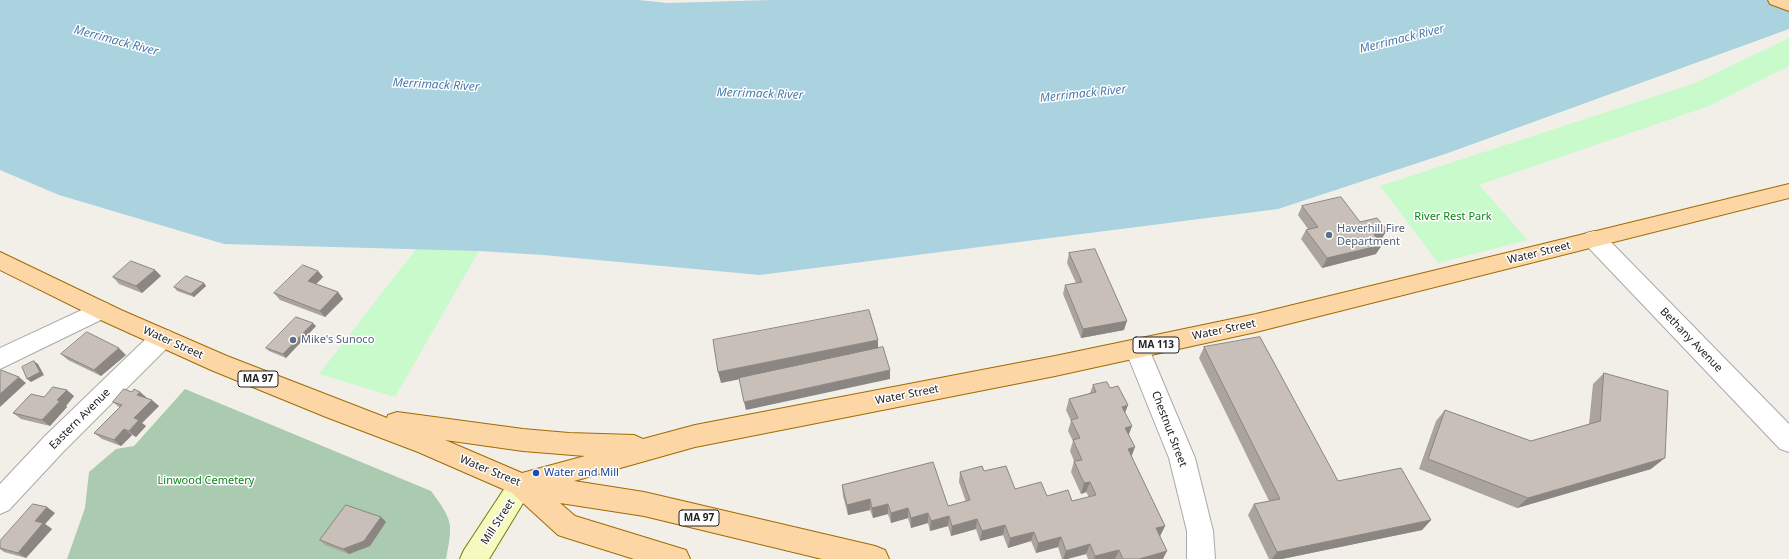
<!DOCTYPE html>
<style>
body{margin:0}
canvas{display:block;background:#f2efe9}
</style>
<canvas width="1789" height="559"></canvas>
<script>
const ctx = document.querySelector('canvas').getContext('2d');
ctx.lineJoin = 'round';
function fill(path, color) {
  ctx.fillStyle = color;
  ctx.fill(path, 'evenodd');
}
function stroke(path, color, width, dash) {
  ctx.strokeStyle = color;
  ctx.lineWidth = width;
  ctx.lineCap = dash ? 'butt' : 'round';
  ctx.setLineDash(dash || []);
  ctx.stroke(path);
}
function write(font, color, halo, rows, align = 'center') {
  ctx.font = font + ' "Noto Sans",sans-serif';
  ctx.lineWidth = 3;
  ctx.setLineDash([]);
  ctx.textBaseline = 'middle';
  ctx.strokeStyle = halo;
  ctx.fillStyle = color;
  for (const [text, x, y, turn = 0] of rows) {
    ctx.save();
    ctx.translate(x, y);
    ctx.rotate((+turn || 0) * Math.PI / 180);
    ctx.textAlign = isNaN(turn) ? turn : align;
    if (halo) ctx.strokeText(text, 0, 0);
    ctx.fillText(text, 0, 0);
    ctx.restore();
  }
}
fill(new Path2D(`
 M185,389L431,491C453,521 453,523 446,559H67L85,508L89,472L116,449L134,446Z`), '#aacbaf');
fill(new Path2D(`
 M1789,38V66L1709,106L1479,185L1528,240L1438,263L1380,186L1695,83Z
 M416,249L479,251L395,397L319,374Z`), '#c8facc');
fill(new Path2D(`
 M0,0H638L668,3L770,0H1789V29L1448,153L1278,209L760,275L543,255L479,251L224,244L59,195L0,170Z`), '#aad3df');
const minor = new Path2D(`
 M1594,231L1602,233L1789,424V452L1780,449L1586,245L1583,239L1586,233Z
 M101,301L109,304L112,310L109,316L0,369V348Z
 M162,329L170,331L174,338L170,345L63,452L9,510L0,514V484L45,436L154,331Z
 M1137,339L1145,342L1149,349L1195,458L1213,531L1215,559H1187V531L1169,458L1125,349L1129,342Z`);
const secondary = new Path2D(`
 M521,473L530,477L534,485L489,559H460L464,550L512,477Z`);
const primary = new Path2D(`
 M1768,0H1789V11L1770,4Z
 M1789,184V198L1256,332L1055,376L695,447L574,481L644,492L875,546L885,550L889,559H822L644,516L560,503L575,516L686,550L690,559H634L567,538L558,535L512,493L418,452L326,417L211,370L105,322L0,270V252L121,310L227,356L387,418L388,415L397,412L523,429L569,433L634,435L643,439L695,425L1055,356L1256,314ZM445,440L523,451L585,456L522,473Z`);
stroke(minor, '#a9a9a9', 2);
stroke(secondary, '#707d05', 2);
stroke(primary, '#a06b00', 2);
fill(minor, '#fff');
fill(secondary, '#f7fabf');
fill(primary, '#fcd6a4');
fill(new Path2D(`
 M1302,206L1381,240H1378L1376,254L1322,268L1301,239L1306,230L1308,229L1298,215Z
 M1069,253L1124,330L1081,338L1063,294L1065,285L1076,283L1067,263Z
 M155,270L161,276L142,293L119,284L113,277Z
 M318,271L323,277L316,284L338,292L343,299L325,317L280,300L274,293Z
 M204,283L206,286L194,297L177,291L174,287Z
 M316,326L286,358L269,351L266,348Z
 M1204,347L1338,481L1431,520L1422,530L1282,559H1269L1248,515L1254,504L1269,501L1199,358Z
 M61,354L126,355L101,376L68,360Z
 M1604,373L1651,469L1517,508L1419,469L1436,421L1445,410L1531,441L1589,424L1593,384Z
 M1093,385L1110,388L1125,414L1132,426L1128,434L1131,456L1165,526L1160,536L1163,559H1088L1086,554L1067,559H1062L1058,547L1036,553L1031,541L1008,548L1003,535L980,541L976,529L951,536L948,526L930,531L928,523L911,528L908,518L891,523L888,514L873,518L870,510L848,515L843,496L842,485L948,506L966,502L959,482L960,472L984,471L1015,489L1072,501L1089,497L1086,492L1081,494L1071,472L1074,461L1070,451L1073,441L1068,431L1071,421L1066,410L1069,399L1090,393Z
 M132,392H140L147,398L159,406L142,423L146,426L136,437L132,435L121,446L102,439L94,433L120,408L113,402Z
 M74,396L66,406L67,407L50,426L21,419L13,413L44,397Z
 M55,513L45,524L52,529L26,558L4,552L0,549V541Z
 M381,517L386,522L370,546L349,554L325,545L320,540Z`), '#aba49e');
fill(new Path2D(`
 M1387,230L1381,240L1367,243L1373,233Z
 M1382,245L1376,254L1322,268L1327,258Z
 M155,270L161,276L142,293L136,286Z
 M318,271L323,277L313,287L308,281Z
 M204,283L206,286L194,297L191,294Z
 M338,292L343,299L325,317L320,311Z
 M1127,321L1124,330L1081,338L1083,329Z
 M313,323L316,326L286,358L283,354Z
 M878,340V351L721,383L718,372Z
 M119,348L126,355L101,376L94,370Z
 M34,361L38,364L44,375L31,382L27,379Z
 M890,370V379L746,410L744,402Z
 M19,377L26,383L0,407V394Z
 M67,390L74,396L66,406L67,407L50,426L42,420L57,400Z
 M140,392L147,398L137,395Z
 M152,400L159,406L142,423L146,426L136,437L129,431L134,418Z
 M1128,405L1124,416L1122,407Z
 M1132,426L1128,437L1125,428Z
 M124,429L132,435L121,446L114,440Z
 M1135,447L1131,458L1128,449Z
 M1665,458L1651,469L1517,508L1528,498Z
 M1090,482L1086,492L1081,494L1084,483Z
 M870,499V510L848,515L847,505Z
 M888,504V514L873,518L872,508Z
 M47,507L55,513L45,524L52,529L26,558L18,553L35,521Z
 M908,508V518L891,523V513Z
 M928,513V523L911,528V518Z
 M949,516L948,526L930,531L931,521Z
 M381,517L386,522L370,546L349,554L343,549Z
 M977,519L976,529L951,536L952,526Z
 M1431,520L1422,530L1282,559H1272L1277,552Z
 M1005,525L1003,535L980,541L982,531Z
 M1165,526L1160,536L1151,538L1156,528Z
 M1034,532L1031,541L1008,548L1010,538Z
 M1061,537L1058,547L1036,553L1038,543Z
 M1090,544L1086,554L1067,559H1063L1066,551Z
 M1119,550L1115,559H1094L1095,556Z
 M1167,551L1163,559H1139Z`), '#8b8681');
const building = new Path2D(`
 M1341,197L1360,222L1377,218L1387,230L1373,233L1382,245L1327,258L1306,230L1318,227L1302,206Z
 M1095,249L1127,321L1083,329L1065,285L1082,282L1069,253Z
 M131,261L155,270L136,286L113,277Z
 M303,265L318,271L308,281L338,292L320,311L274,293Z
 M186,276L204,283L191,294L174,287Z
 M869,310L878,340L718,372L713,340Z
 M296,317L313,323L283,354L266,348Z
 M87,332L119,348L94,370L61,354Z
 M1260,337L1338,481L1401,468L1431,520L1277,552L1254,504L1280,499L1204,347Z
 M883,347L890,370L744,402L739,378Z
 M34,361L40,372L27,379L22,367Z
 M1,370L19,377L0,394V371Z
 M1604,373L1668,391L1665,458L1528,498L1428,459L1445,410L1531,441L1600,421Z
 M1107,382L1110,388L1118,386L1128,405L1122,407L1132,426L1125,428L1135,447L1128,449L1165,526L1156,528L1167,551L1139,559H1123L1119,550L1095,556L1090,544L1066,551L1061,537L1038,543L1034,532L1010,538L1005,525L982,531L977,519L952,526L949,516L931,521L928,513L911,518L908,508L891,513L888,504L872,508L870,499L847,505L842,485L933,462L948,506L970,500L960,472L982,466L984,471L1006,466L1015,489L1041,482L1047,496L1068,490L1072,501L1096,495L1090,482L1084,483L1074,461L1082,460L1073,440L1080,438L1071,420L1078,418L1069,399L1096,392L1093,385Z
 M53,387L67,390L57,400L60,401L42,420L13,413L31,394L44,397Z
 M124,389L132,392L134,389L140,392L137,395L152,400L134,418L139,420L129,431L124,429L114,440L94,433L122,405L113,402Z
 M33,504L47,507L35,521L43,523L18,553L0,548V541Z
 M346,505L381,517L364,541L343,549L320,540Z`);
fill(building, '#c7bfb8');
stroke(building, '#8b8681', 1);
for (const [x, y, r, color] of [
 [1329,235,4,"#5c6f8a"],
 [293,340,4,"#5c6f8a"],
 [536,473,4,"#1a4fb4"]
]) {
  const dot = new Path2D();
  dot.arc(x, y, r, 0, 2 * Math.PI);
  ctx.fillStyle = color;
  ctx.fill(dot);
  stroke(dot, '#fff', 1.5);
}
for (const [x, y, w] of [
 [1156,345,46],
 [258,379,40],
 [699,518,40]
]) {
  const box = new Path2D();
  box.roundRect(x - w / 2, y - 8, w, 16, 3);
  ctx.fillStyle = '#fff';
  ctx.fill(box);
  stroke(box, '#222', 1);
}
write('bold 10px', '#222', null, [
 ["MA 113",1156,345],
 ["MA 97",258,379],
 ["MA 97",699,518]
]);
write('11px', '#0c8416', '#fff', [
 ["River Rest Park",1453,217],
 ["Linwood Cemetery",206,481]
]);
write('11px', '#4e5e75', '#fff', [
 ["Haverhill Fire",1337,229],
 ["Department",1337,242],
 ["Mike's Sunoco",301,340]
], 'left');
write('11px', '#222', '#fff', [
 ["Water Street",1539,253,-14],
 ["Water Street",1224,330,-12],
 ["Bethany Avenue",1691,340,46],
 ["Water Street",173,343,24],
 ["Water Street",907,395,-11],
 ["Eastern Avenue",80,419,-45],
 ["Chestnut Street",1169,429,69],
 ["Water Street",490,471,22],
 ["Mill Street",498,522,-57]
]);
write('11px', '#164399', '#fff', [
 ["Water and Mill",544,473]
], 'left');
write('italic 12px', '#4a7aab', '#fff', [
 ["Merrimack River",1402,39,-14],
 ["Merrimack River",116,41,15],
 ["Merrimack River",436,85,3],
 ["Merrimack River",760,94,2],
 ["Merrimack River",1083,94,-6]
]);
</script>
